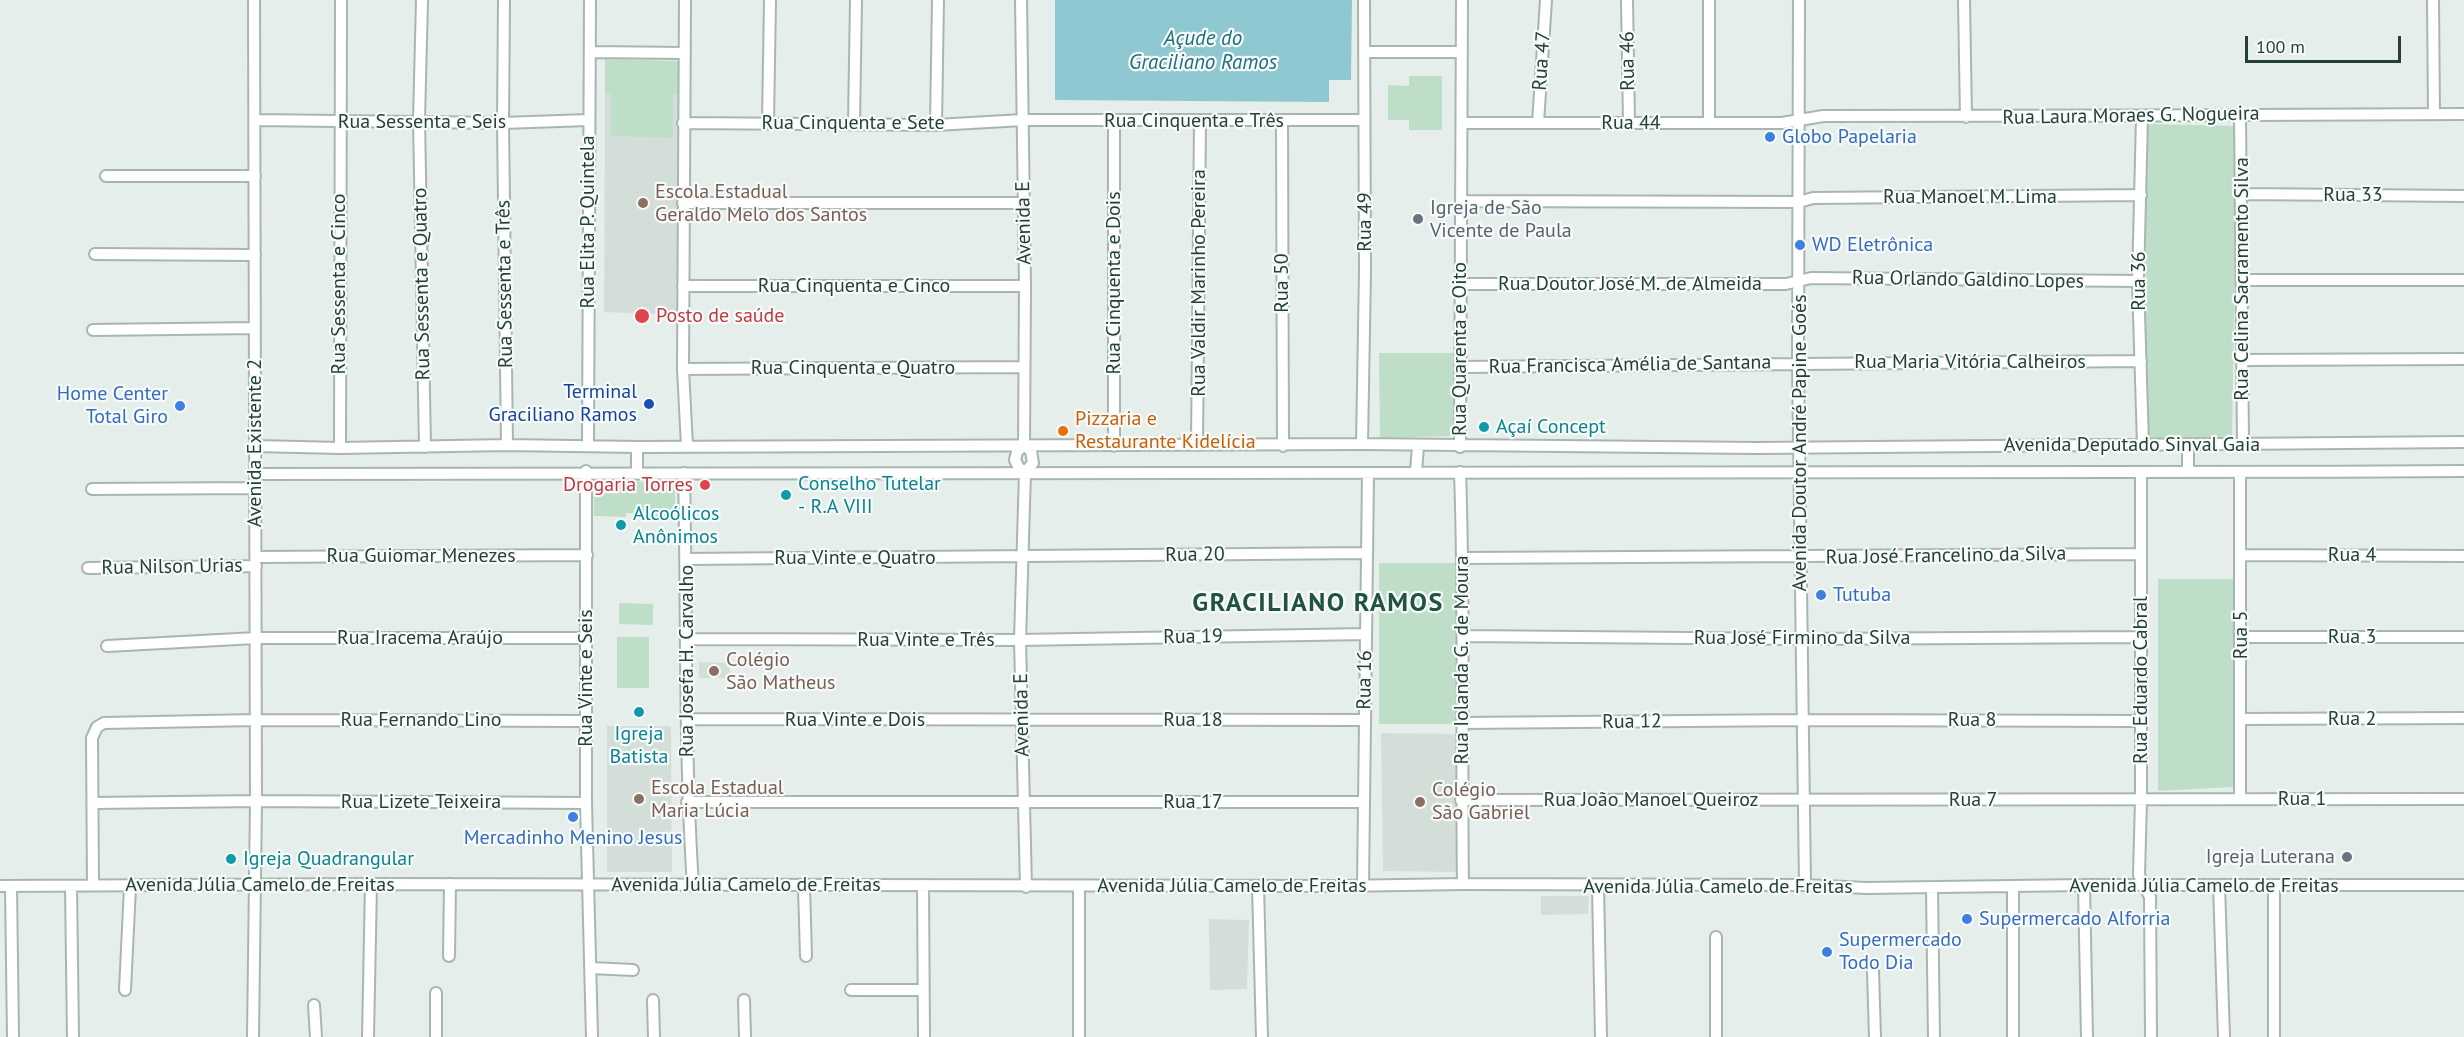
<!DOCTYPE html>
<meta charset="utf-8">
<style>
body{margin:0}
#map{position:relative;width:2464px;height:1037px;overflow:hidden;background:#e5eeea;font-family:"PT Sans",sans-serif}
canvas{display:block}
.scale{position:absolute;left:2245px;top:36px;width:156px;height:27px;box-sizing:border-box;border:3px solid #254038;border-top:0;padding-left:8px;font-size:18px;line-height:21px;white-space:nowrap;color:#254038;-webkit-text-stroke:4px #f6faf8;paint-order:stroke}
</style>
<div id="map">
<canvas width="2464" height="1037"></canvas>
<div class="scale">100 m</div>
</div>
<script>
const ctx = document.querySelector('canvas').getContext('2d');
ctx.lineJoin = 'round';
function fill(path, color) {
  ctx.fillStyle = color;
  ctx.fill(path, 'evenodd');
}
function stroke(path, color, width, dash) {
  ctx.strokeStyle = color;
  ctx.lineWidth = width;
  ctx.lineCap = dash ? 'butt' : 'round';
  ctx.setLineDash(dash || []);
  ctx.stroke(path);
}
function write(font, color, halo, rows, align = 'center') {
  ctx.font = font + ' "PT Sans",sans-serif';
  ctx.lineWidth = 4.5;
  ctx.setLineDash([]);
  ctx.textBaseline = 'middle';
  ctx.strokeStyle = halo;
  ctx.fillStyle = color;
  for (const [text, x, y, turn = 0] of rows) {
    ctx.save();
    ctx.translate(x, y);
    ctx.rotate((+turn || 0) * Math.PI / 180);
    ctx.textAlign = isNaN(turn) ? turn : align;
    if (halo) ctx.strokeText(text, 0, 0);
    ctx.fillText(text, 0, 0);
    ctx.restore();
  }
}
fill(new Path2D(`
 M605,94H683L682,315L604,312Z
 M699,662L730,663V678H699Z
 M607,726H671L672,872H607Z
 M1381,733L1458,734L1459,872L1383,871Z
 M1541,896H1589L1588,914L1541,915Z
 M1209,919L1249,920L1247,989L1210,990Z`), '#d4ded9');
fill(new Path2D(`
 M605,59L682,61L683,94H673V138L611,136V94H605Z
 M1409,76H1442V130H1409V120H1388V85L1409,86Z
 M2146,124L2237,126L2232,440L2146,439Z
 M1379,353H1456L1453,436L1380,438Z
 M594,481L672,482L675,485V518L634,517V513H626V517L594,516Z
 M1379,563H1462L1461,724H1379Z
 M2158,579H2235L2234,787L2158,791Z
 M619,603L653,604V625L619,624Z
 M617,637H649V688H617Z`), '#bfdec7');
fill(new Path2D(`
 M1055,0H1352L1351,80H1329V102L1055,100Z`), '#90c8d1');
const minor = new Path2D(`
 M422,0L419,120L425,447
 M504,0L503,123L507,445
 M685,0L683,369L687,446
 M1021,0L1025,286L1024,445L1017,452L1015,460L1019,468L1025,472
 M1627,0L1629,123
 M1799,0L1798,363L1805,885
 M1964,0L1966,117
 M2433,0L2434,114
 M590,52L685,53
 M1364,52H1462
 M2240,114L2243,444
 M2142,117L2138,281L2143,445
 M255,120L503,123L588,120
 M1114,121V446
 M1282,121L1283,446
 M1709,122V0
 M683,123L936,125L1023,120H1364
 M768,123L770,0
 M1462,123H1782L1823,116C2037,117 2250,114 2464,114
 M1538,123L1546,0
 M854,124L856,0
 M936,125L938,0
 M106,176H255
 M2242,194L2464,196
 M1461,201L1799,202L1813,198L2141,195
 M683,203H1023
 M95,254L255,255
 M2243,280H2464
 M1460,284H1786L1811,278L2138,281
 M683,286H1025
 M93,330L255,328
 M2243,360L2464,359
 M1462,367L2141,361
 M683,369L1023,367
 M1362,444L1365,271L1364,0
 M2188,444V471
 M588,445L590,0
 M1024,445L1031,451L1033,463L1025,472
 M1197,445L1200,121
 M256,446L340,448L507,445L637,447L1362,444L1756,448L2464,442
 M1460,447L1462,0
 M340,448L341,0
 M586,471V803L592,1037
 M637,471V447
 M1025,472L1020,640L1026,887
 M1416,472L1418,446
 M1460,472C1465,609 1461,746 1463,884
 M2141,472V800L2139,875L2150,897L2151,1037
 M684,473C687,610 684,748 693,886
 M255,474C992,468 1728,476 2464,471
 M92,489L255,488
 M2240,555L2464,556
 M256,557L587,555
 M1463,558L2141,554
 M686,559L1366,553
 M88,568L256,566
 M1464,636L1801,639L2141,637
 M2241,637H2464
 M688,639L1020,640L1366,634
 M107,646L256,638H585
 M687,719L1364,720
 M2241,719L2464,718
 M1461,723L1802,720L2141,721
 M2240,798V472
 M1461,800L2464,799
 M687,802H1363
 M94,803L256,801L586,803
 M93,885L92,738L97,727L104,723L256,720L586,721
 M923,885L924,1037
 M2084,885L2087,1037
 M2219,885L2224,1037
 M0,886L371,884L1339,886L1463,884L1805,885L1866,888L2084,885H2464
 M11,886L13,1037
 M71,886L73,1037
 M1079,886V1037
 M1258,886L1262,1037
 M1363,886L1368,474
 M1598,886L1601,1037
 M2274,886V1037
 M804,887L806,956
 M1932,888L1934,1037
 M1716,937V1037
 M449,956L450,884
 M591,968L633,970
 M1873,971L1875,1037
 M125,990L130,887
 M851,990H923
 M436,993V1037
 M653,1000L654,1037
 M744,1000L745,1037
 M314,1005L316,1037
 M253,1037L256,801L254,0
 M368,1037L371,884
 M2013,1037V887`);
stroke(minor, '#a8b6b1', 14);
stroke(minor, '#fff', 10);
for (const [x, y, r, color] of [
 [1770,137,6,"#3f7fe0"],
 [643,203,6,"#8d6e63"],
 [1418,219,6,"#6b7280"],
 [1800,245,6,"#3f7fe0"],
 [642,316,8,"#e0444e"],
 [649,404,6,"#1a4fb4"],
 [180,406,6,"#3f7fe0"],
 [1484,427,6,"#0f9aa8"],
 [1063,431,6,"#e8710a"],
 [705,485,6,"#e0444e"],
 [786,495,6,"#0f9aa8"],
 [621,525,6,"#0f9aa8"],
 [1821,595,6,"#3f7fe0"],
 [714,671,6,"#8d6e63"],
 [639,712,6,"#0f9aa8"],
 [639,799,6,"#8d6e63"],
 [1420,802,6,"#8d6e63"],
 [573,817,6,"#3f7fe0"],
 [2347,857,6,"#6b7280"],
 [231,859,6,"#0f9aa8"],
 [1967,919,6,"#3f7fe0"],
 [1827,952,6,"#3f7fe0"]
]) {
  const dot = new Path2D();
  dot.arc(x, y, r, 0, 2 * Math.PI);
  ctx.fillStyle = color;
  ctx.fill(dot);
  stroke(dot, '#f6faf8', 2);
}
write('20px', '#254038', '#f6faf8', [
 ["Rua 47",1542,61,-86],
 ["Rua 46",1628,61,-91],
 ["Rua Laura Moraes G. Nogueira",2131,116,-1],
 ["Rua Cinquenta e Três",1194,121],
 ["Rua Sessenta e Seis",422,122],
 ["Rua Cinquenta e Sete",853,123],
 ["Rua 44",1631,123],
 ["Rua 33",2353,195],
 ["Rua Manoel M. Lima",1970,197],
 ["Rua Elita P. Quintela",588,222,-90],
 ["Rua 49",1365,222,-90],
 ["Avenida E",1024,223,-91],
 ["Rua Celina Sacramento Silva",2242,279,-90],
 ["Rua Orlando Galdino Lopes",1968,280,1],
 ["Rua 36",2139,281,-90],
 ["Rua Cinquenta e Dois",1114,283,-90],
 ["Rua Valdir Marinho Pereira",1199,283,-90],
 ["Rua 50",1282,283,-90],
 ["Rua Sessenta e Cinco",339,284,-90],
 ["Rua Sessenta e Quatro",422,284,-91],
 ["Rua Sessenta e Três",505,284,-91],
 ["Rua Doutor José M. de Almeida",1630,284],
 ["Rua Cinquenta e Cinco",854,286],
 ["Rua Quarenta e Oito",1460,349,-90],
 ["Rua Maria Vitória Calheiros",1970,362],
 ["Rua Francisca Amélia de Santana",1630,365,-1],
 ["Rua Cinquenta e Quatro",853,368],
 ["Avenida Existente 2",255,443,-90],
 ["Avenida Doutor André Papine Goés",1800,443,-90],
 ["Avenida Deputado Sinval Gaia",2132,445],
 ["Rua 20",1195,555,-1],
 ["Rua 4",2352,555],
 ["Rua Guiomar Menezes",421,556],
 ["Rua José Francelino da Silva",1946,556,-1],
 ["Rua Vinte e Quatro",855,558],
 ["Rua Nilson Urias",172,567,-1],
 ["Rua 5",2241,635,-90],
 ["Rua 19",1193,637,-1],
 ["Rua 3",2352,637],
 ["Rua Iracema Araújo",420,638],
 ["Rua José Firmino da Silva",1802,638],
 ["Rua Vinte e Três",926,640],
 ["Rua Iolanda G. de Moura",1462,660,-90],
 ["Rua Josefa H. Carvalho",687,661,-90],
 ["Rua Vinte e Seis",586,678,-90],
 ["Rua 16",1365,680,-89],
 ["Rua Eduardo Cabral",2141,680,-90],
 ["Avenida E",1022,715,-91],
 ["Rua 2",2352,719],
 ["Rua Fernando Lino",421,720],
 ["Rua Vinte e Dois",855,720],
 ["Rua 18",1193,720],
 ["Rua 8",1972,720],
 ["Rua 12",1632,722,-1],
 ["Rua 1",2302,799],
 ["Rua João Manoel Queiroz",1651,800],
 ["Rua 7",1973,800],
 ["Rua Lizete Teixeira",421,802],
 ["Rua 17",1193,802],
 ["Avenida Júlia Camelo de Freitas",260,885],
 ["Avenida Júlia Camelo de Freitas",746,885],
 ["Avenida Júlia Camelo de Freitas",1232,886],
 ["Avenida Júlia Camelo de Freitas",2204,886],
 ["Avenida Júlia Camelo de Freitas",1718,887]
]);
write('20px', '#366cbe', '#f6faf8', [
 ["Globo Papelaria",1782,137],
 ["WD Eletrônica",1812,245],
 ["Home Center",168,394,"right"],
 ["Total Giro",168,417,"right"],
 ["Tutuba",1833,595],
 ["Mercadinho Menino Jesus",573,838,"center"],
 ["Supermercado Alforria",1979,919],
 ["Supermercado",1839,940],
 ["Todo Dia",1839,963]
], 'left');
write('20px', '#785e54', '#f6faf8', [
 ["Escola Estadual",655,192],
 ["Geraldo Melo dos Santos",655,215],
 ["Colégio",726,660],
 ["São Matheus",726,683],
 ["Escola Estadual",651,788],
 ["Maria Lúcia",651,811],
 ["Colégio",1432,790],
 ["São Gabriel",1432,813]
], 'left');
write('20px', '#5b616d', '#f6faf8', [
 ["Igreja de São",1430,208],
 ["Vicente de Paula",1430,231],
 ["Igreja Luterana",2335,857,"right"]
], 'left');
write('20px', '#be3a42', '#f6faf8', [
 ["Posto de saúde",656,316],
 ["Drogaria Torres",693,485,"right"]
], 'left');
write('20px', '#164399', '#f6faf8', [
 ["Terminal",637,392],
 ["Graciliano Ramos",637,415]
], 'right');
write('20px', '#c56008', '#f6faf8', [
 ["Pizzaria e",1075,419],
 ["Restaurante Kidelícia",1075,442]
], 'left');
write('20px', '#0d838f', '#f6faf8', [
 ["Açaí Concept",1496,427],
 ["Conselho Tutelar",798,484],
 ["- R.A VIII",798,507],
 ["Alcoólicos",633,514],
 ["Anônimos",633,537],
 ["Igreja",639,734,"center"],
 ["Batista",639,757,"center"],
 ["Igreja Quadrangular",243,859]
], 'left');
write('italic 21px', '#206d7b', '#f6faf8', [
 ["Açude do",1203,39],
 ["Graciliano Ramos",1203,63]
]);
ctx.letterSpacing = '1.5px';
write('bold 26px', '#215245', '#f6faf8', [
 ["GRACILIANO RAMOS",1318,604]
]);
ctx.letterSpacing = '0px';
</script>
